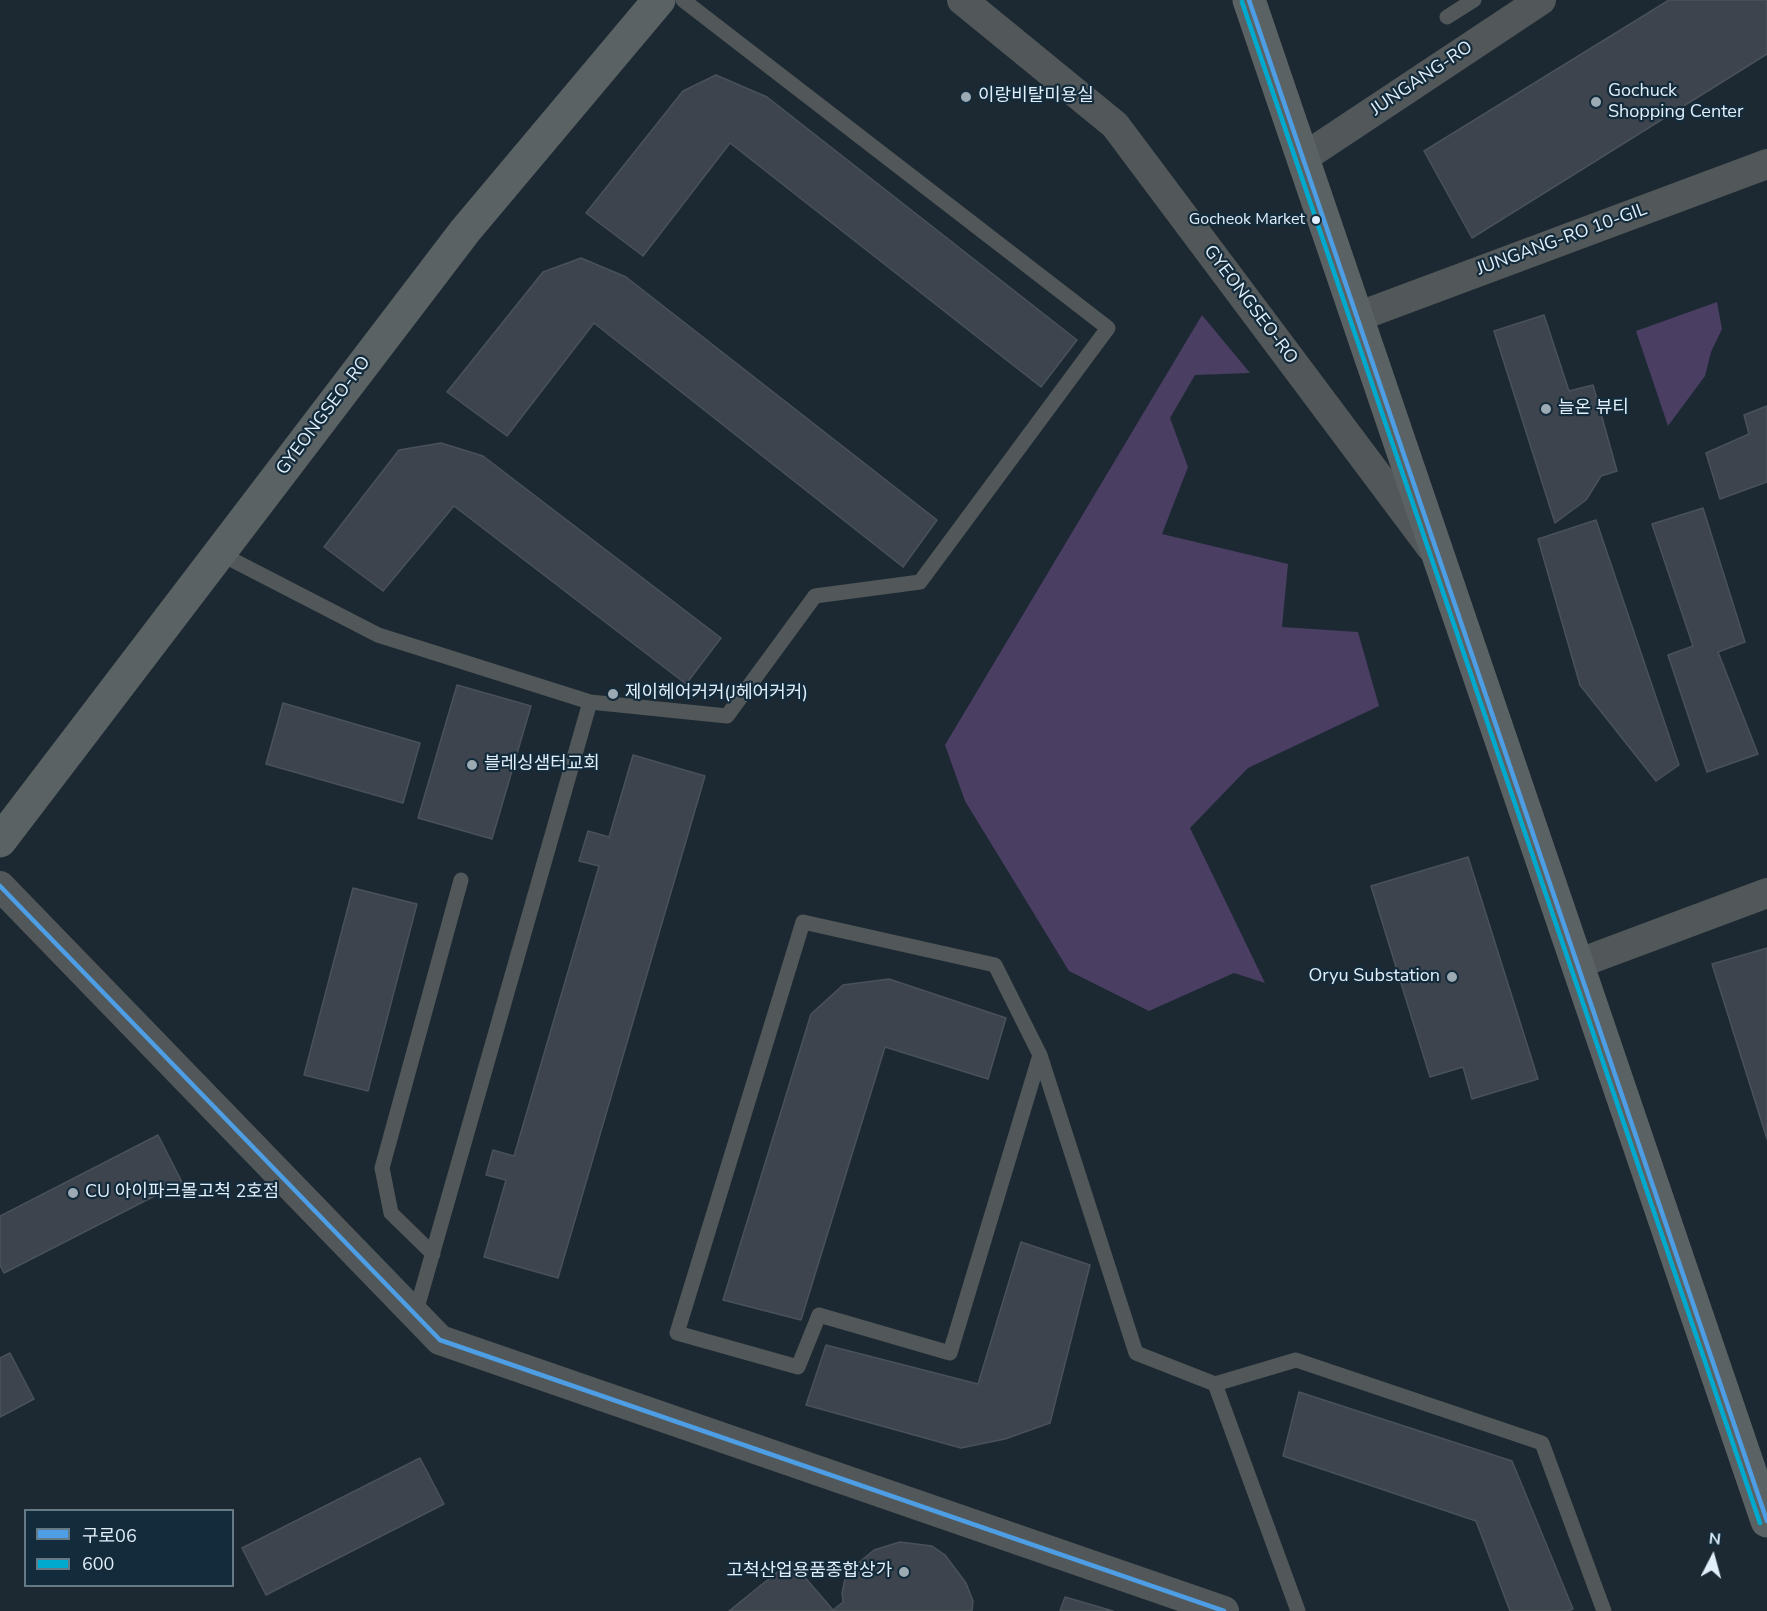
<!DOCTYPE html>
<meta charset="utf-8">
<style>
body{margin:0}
#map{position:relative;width:1767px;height:1611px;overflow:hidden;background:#1c2932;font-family:"Nunito Sans","Noto Sans KR",sans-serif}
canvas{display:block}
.legend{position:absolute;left:24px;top:1509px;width:210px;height:78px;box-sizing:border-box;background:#132b3b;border:2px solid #657987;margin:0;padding:8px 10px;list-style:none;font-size:18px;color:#e1effa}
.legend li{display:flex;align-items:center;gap:12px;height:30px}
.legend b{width:30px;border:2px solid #657987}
.north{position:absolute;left:1683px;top:1527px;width:60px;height:60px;-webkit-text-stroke:4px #132b3b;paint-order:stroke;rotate:6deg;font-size:16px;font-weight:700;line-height:24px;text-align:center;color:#e1effa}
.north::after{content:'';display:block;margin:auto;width:21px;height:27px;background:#e1effa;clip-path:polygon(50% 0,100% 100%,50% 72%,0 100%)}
</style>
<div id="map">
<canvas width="1767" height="1611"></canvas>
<ul class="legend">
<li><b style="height:8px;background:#4d9ee5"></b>구로06</li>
<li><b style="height:8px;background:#00a9ce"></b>600</li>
</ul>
<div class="north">N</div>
</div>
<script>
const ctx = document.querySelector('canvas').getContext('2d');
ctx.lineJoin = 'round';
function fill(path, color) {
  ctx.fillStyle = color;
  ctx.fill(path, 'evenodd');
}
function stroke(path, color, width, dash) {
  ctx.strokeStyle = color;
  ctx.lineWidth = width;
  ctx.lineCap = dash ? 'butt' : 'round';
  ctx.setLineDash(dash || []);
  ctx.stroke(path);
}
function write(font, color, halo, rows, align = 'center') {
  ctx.font = font + ' "Nunito Sans","Noto Sans KR",sans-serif';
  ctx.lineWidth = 4.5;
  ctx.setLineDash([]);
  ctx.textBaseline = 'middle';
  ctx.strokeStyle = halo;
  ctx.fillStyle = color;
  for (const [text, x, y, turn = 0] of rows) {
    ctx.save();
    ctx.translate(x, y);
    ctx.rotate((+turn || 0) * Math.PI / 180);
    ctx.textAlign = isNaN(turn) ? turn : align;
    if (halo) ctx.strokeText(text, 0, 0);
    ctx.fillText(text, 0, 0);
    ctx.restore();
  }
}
fill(new Path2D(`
 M1717,302L1722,329L1711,352L1705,376L1668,426L1636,331Z
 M1202,315L1250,373L1195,375L1170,418L1188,467L1162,534L1288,564L1282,627L1358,632L1379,706L1248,768L1190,828L1265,983L1234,973L1149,1011L1069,971L965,801L945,745Z`), '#4a3e63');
const building = new Path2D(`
 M1669,0H1767V54L1472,238L1424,151Z
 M716,75L767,97L1077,340L1041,387L730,143L643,256L586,213L683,91Z
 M581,258L626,277L937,520L903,567L594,323L507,436L447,392L543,272Z
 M1544,315L1569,391L1593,385L1617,471L1601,476L1586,500L1555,523L1494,331Z
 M1767,406V482L1720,499L1706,453L1749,434L1744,415Z
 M441,443L483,456L721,638L686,684L454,506L383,591L324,547L399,450Z
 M1703,508L1745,642L1718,652L1758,754L1707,772L1668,655L1693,646L1652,524Z
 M1596,520L1679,765L1656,781L1580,685L1538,539Z
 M457,685L531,706L492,839L418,818Z
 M283,703L420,743L403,803L266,764Z
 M633,755L705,776L558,1278L484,1257L506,1180L486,1175L493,1150L514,1156L599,866L579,861L588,831L609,837Z
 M1468,857L1538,1079L1472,1099L1463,1067L1430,1077L1371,886Z
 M353,888L417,904L368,1091L304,1075Z
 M1767,948V1139L1712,964Z
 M889,979L1006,1018L988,1079L885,1047L801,1320L723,1300L811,1014L843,985Z
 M158,1135L182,1182L4,1273L0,1265V1216Z
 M1021,1242L1090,1265L1050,1423L1005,1439L961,1448L806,1405L826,1345L978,1384Z
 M10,1353L34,1399L0,1417V1358Z
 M1299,1392L1512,1461L1573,1609L1568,1611H1510L1476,1521L1283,1456Z
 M420,1458L444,1504L266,1595L242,1548Z
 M900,1542L932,1546L945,1555L966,1583L973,1601L972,1611H729L791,1561L833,1610L843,1602L842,1593L845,1579L857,1564L874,1550Z
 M1065,1597L1113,1611H1060Z`);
fill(building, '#3d444d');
stroke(building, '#49515a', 1.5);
stroke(new Path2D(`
 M1447,17L1474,0
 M219,553L378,635L590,702
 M1040,1055L950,1353L819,1315L798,1367L677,1333L803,922L995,965L1040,1055L1136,1353L1215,1384L1298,1611
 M433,1254L391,1213L382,1168L461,880
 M415,1315L590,702L727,716L815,596L920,582L1108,328L683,0
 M1215,1384L1296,1360L1542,1443L1604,1611`), '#525859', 15);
stroke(new Path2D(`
 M962,0L1115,125L1431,547
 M1303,158L1541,0
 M1357,317L1767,164
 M0,886L440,1340L1224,1611
 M1577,964L1767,893`), '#525859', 30);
stroke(new Path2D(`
 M1249,0L1767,1521
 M0,841L465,231L659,0`), '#5b6264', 33);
stroke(new Path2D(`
 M1249,0L1767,1521
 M0,886L440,1340L1224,1611`), '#4d9ee5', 4.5);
stroke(new Path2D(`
 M1242,2L1760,1523`), '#00a9ce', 4.5);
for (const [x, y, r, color] of [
 [966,97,6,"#9caab4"],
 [1596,102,6,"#9caab4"],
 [1316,220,5,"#e1effa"],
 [1546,409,6,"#9caab4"],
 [613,694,6,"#9caab4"],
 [472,765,6,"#9caab4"],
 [1452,977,6,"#9caab4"],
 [73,1193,6,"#9caab4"],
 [904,1572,6,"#9caab4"]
]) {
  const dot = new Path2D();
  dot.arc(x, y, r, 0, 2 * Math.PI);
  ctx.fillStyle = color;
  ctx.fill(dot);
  stroke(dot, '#132b3b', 2);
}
write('16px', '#e1effa', '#132b3b', [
 ["Gocheok Market",1305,220]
], 'right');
write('18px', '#e1effa', '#132b3b', [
 ["JUNGANG-RO",1422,79,-34],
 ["JUNGANG-RO 10-GIL",1562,240,-20],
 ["GYEONGSEO-RO",1250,305,53],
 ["GYEONGSEO-RO",324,416,-53]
]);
write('18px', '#e1effa', '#132b3b', [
 ["Gochuck",1608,92],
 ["Shopping Center",1608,113],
 ["이랑비탈미용실",978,97],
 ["늘온 뷰티",1558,409],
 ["제이헤어커커(J헤어커커)",625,694],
 ["블레싱샘터교회",484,765],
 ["Oryu Substation",1440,977,"right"],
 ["CU 아이파크몰고척 2호점",85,1193],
 ["고척산업용품종합상가",892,1572,"right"]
], 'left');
</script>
